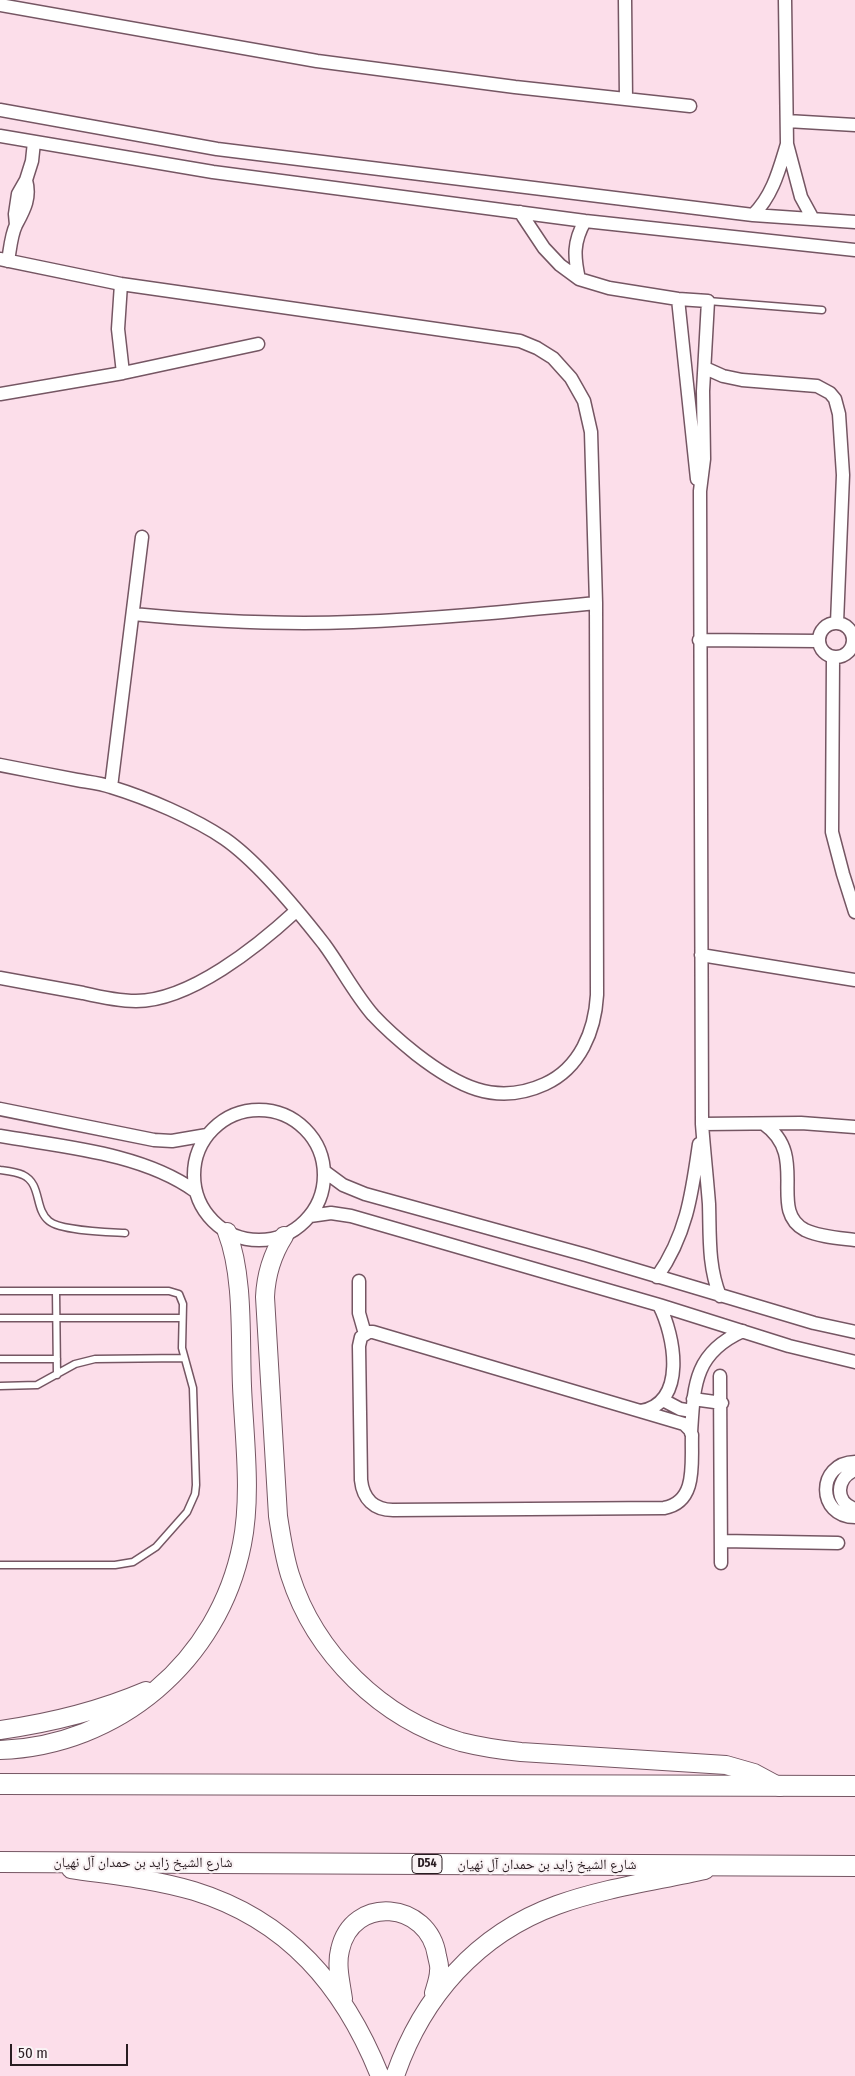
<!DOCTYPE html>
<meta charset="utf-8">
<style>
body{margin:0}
#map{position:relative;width:855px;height:2076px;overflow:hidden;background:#fcdeea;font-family:"Fira Sans Condensed",sans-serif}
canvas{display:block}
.scale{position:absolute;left:10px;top:2044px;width:118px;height:22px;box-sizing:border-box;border:2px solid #291c21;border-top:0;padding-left:6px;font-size:15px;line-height:18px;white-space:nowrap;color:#291c21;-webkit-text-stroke:4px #faf3f5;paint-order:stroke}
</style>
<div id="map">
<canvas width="855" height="2076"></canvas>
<div class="scale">50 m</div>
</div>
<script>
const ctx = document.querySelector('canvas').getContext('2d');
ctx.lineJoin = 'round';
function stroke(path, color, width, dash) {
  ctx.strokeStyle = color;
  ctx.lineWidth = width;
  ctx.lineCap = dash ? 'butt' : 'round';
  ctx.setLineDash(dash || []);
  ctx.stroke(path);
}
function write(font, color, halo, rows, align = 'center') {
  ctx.font = font + ' "Fira Sans Condensed","Noto Naskh Arabic",sans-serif';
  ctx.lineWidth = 4.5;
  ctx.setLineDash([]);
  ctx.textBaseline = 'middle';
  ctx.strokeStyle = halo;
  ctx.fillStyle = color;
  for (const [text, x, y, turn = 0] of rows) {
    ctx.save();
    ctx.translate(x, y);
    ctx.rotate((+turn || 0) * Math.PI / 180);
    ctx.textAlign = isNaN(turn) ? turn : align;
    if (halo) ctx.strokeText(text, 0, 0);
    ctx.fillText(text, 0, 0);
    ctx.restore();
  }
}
const lane = new Path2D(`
 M708,301L822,310
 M0,1170C7,1171 16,1172 23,1175C42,1184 34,1209 49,1221C61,1231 108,1232 125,1233
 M0,1291H169L179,1294L183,1304L182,1348L193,1388L196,1485L195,1494L187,1512L156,1547L133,1562L115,1565H0
 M56,1291L57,1375
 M0,1318H182
 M0,1359H57
 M0,1386L37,1385L75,1364L95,1359L184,1358`);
const street = new Path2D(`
 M625,0L626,99
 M785,0L787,144L801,197L813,219
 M0,5L317,61L515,87L690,106
 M0,110L217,149L753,215L855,222
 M787,121L855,125
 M0,136L213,172L585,221L855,250
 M520,212L544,248L560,265L579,279L609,288L678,299L708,301L703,391L704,459L700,491L702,1124C704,1151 707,1178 709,1204C710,1236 708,1266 720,1296
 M753,215C773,195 779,170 787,144
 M16,225L15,214L18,194L26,180L32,161L34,142
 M0,259L121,284L520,341L537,348L553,358L571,378L584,401L591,432L596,603L597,995C595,1031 580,1068 545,1084C495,1107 456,1085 416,1054C401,1042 386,1029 373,1015C354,993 341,967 324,944C299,912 258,862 225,839C194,818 147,798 111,787C100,783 88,782 77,780C51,775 26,770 0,765
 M8,261C10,250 11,235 16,225C24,210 31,198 26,180
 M579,279C574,257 573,242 585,221
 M121,284L118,329L123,373
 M678,299L697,479
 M705,368L723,376L742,380L817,386L830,393L835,399L839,414L843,475L837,623
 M0,394L123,373L258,344
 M133,614C206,621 279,625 353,622C434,619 515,611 596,603
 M819 640a17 17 0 1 1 34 0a17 17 0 1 1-34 0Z
 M699,640L818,641
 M833,658L832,832L843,874L855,912
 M111,787L142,537
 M701,955L855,980
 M0,978C28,983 55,988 83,993C100,997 118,1001 136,1001C190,1001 258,946 296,911
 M0,1109L154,1140L172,1141L207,1135
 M194 1175a65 65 0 1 1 130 0a65 65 0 1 1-130 0Z
 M702,1124L801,1123L855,1127
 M764,1124C810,1156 767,1210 805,1230C820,1237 839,1238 855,1240
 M0,1136C64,1147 142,1153 195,1191
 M324,1171L343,1185L365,1194L586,1255L814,1323L855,1332
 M310,1216L331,1213L351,1216L659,1305L789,1346L855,1362
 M657,1277C687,1234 692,1193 699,1144
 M359,1281V1313L365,1334
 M369,1332H373L684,1424L690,1430L692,1435C691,1462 698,1502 664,1508L393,1510C374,1510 363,1499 361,1480L359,1346L361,1337Z
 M720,1376L721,1563
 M693,1399L722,1403
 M663,1400L680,1409L692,1411
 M641,1411C687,1403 675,1336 659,1305
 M691,1433C694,1385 694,1353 743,1331
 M855,1462C816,1463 817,1517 855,1517
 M855,1470C836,1478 834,1502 855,1509
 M722,1541L838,1543`);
const secondary = new Path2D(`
 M284,1236C272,1255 266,1274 265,1297L278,1516C281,1536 284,1556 290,1575C315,1654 382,1719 461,1742C481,1747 501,1750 521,1752L726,1765L754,1773L780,1787
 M0,1730C50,1723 99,1711 146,1691
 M0,1750C118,1746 219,1661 242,1544C252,1494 244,1436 242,1386C240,1339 244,1276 227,1232
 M71,1869C111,1875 154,1879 194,1891C288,1920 344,1986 380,2076
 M343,1999C341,1984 336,1966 340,1950C352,1894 429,1901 437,1956C438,1961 440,1966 439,1971C439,1978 436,1986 434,1993
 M395,2076C422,1997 477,1934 557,1905C604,1888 656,1881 705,1870`);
const primary = new Path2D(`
 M0,1784L855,1786
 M0,1862L855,1866`);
stroke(lane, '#755663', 9);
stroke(street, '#755663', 15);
stroke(secondary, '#755663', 20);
stroke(primary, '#755663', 22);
stroke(lane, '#fff', 6);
stroke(street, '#fff', 12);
stroke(secondary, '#fff', 18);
stroke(primary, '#fff', 20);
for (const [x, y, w] of [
 [427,1864,30]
]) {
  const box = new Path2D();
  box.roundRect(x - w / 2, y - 9.5, w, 19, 4);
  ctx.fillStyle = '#faf3f5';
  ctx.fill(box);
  stroke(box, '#291c21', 1);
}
write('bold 12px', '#291c21', null, [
 ["D54",427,1864]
]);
write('14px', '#291c21', '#faf3f5', [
 ["شارع الشيخ زايد بن حمدان آل نهيان",143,1863],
 ["شارع الشيخ زايد بن حمدان آل نهيان",547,1865]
]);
</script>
